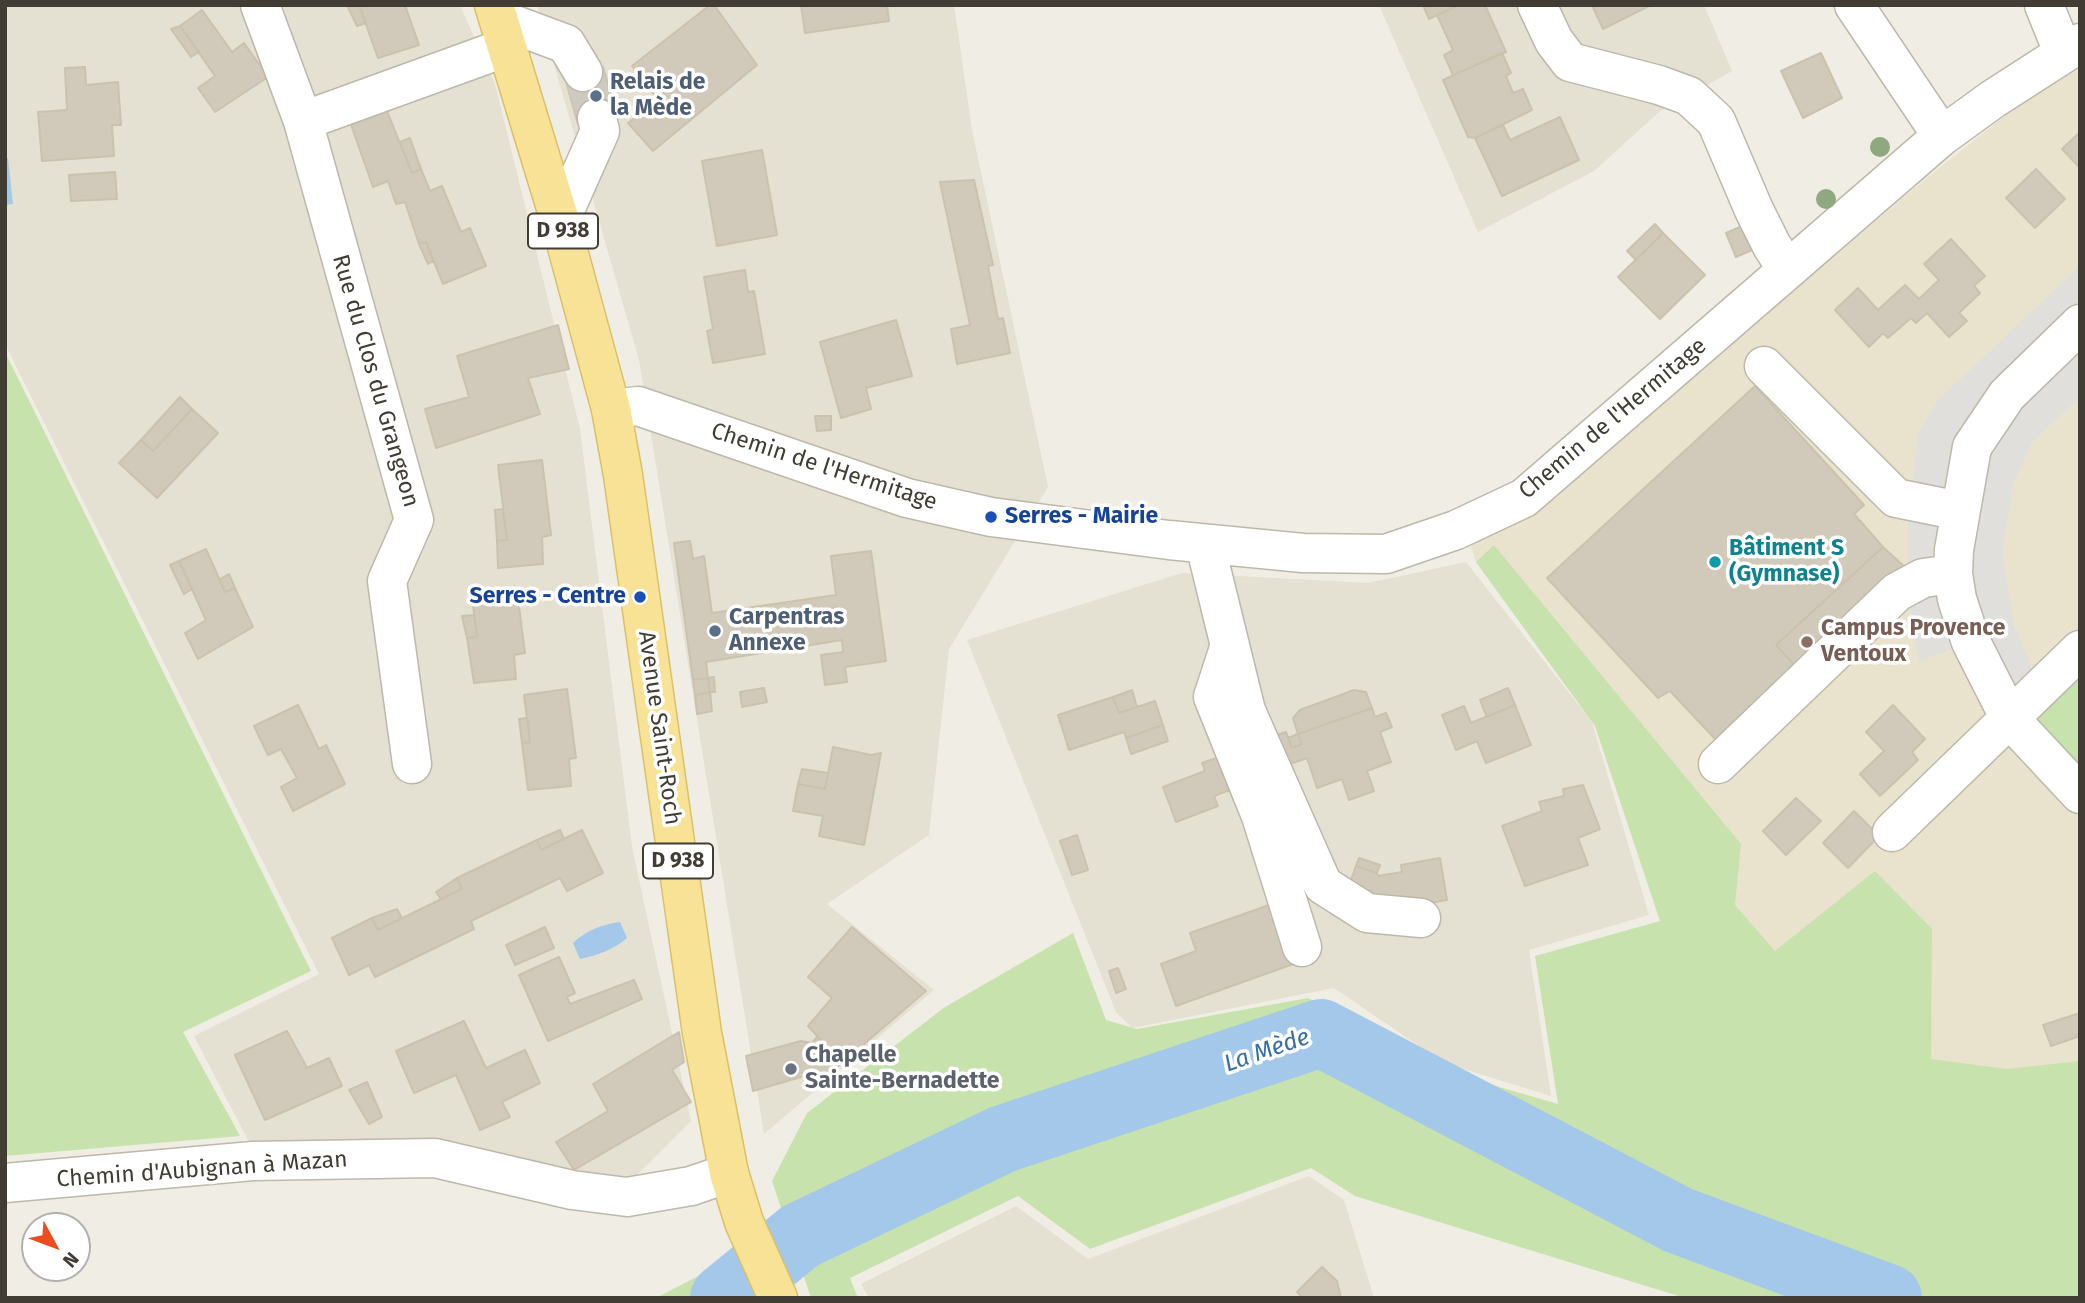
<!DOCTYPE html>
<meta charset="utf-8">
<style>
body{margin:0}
#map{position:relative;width:2085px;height:1303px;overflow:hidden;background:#f0ede4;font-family:"Fira Sans",sans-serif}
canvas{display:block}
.frame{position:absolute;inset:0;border:7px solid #423d34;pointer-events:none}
.north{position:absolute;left:21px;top:1212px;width:70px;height:70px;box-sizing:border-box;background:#fff;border:2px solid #b3b1ae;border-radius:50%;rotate:131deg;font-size:19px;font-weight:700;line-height:28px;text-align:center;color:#423d34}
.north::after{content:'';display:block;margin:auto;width:24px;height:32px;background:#eb4c20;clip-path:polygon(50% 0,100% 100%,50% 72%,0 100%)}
</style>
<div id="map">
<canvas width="2085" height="1303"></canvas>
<div class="frame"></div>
<div class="north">N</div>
</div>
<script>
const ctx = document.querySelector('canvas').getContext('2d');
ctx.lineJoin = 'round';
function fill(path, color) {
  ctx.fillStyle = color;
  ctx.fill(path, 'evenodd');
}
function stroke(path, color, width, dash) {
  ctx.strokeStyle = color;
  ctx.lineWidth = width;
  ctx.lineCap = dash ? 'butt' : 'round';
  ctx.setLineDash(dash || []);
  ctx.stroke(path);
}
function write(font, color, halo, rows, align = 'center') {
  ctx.font = font + ' "Fira Sans",sans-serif';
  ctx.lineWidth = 7;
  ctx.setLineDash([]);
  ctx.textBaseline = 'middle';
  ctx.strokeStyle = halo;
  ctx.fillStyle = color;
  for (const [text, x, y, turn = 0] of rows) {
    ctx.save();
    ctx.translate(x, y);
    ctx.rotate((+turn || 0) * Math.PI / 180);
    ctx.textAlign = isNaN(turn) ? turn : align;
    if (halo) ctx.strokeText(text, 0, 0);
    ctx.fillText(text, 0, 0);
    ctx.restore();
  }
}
fill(new Path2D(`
 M5,5H460L495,84L580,429L632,847L691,1121L628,1184L252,1148L194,1036L319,974L5,344Z
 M537,5H954L972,130L1048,487L949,649L929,835L827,904L934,990L764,1134L639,360Z
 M1379,5H1704L1732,71L1659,112L1594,171L1478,232Z
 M1466,562L1592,722L1649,915L1529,950L1551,1096L1444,1063L1334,988L1132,1028L1116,1012L967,640L1182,573L1368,583Z
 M1309,1176L1344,1200L1374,1298H869L861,1284L1016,1206L1088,1259Z`), '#e4e0d2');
fill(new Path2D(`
 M2080,68V1237L1661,922L1595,726L1476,562L1469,541L1537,509L1929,176L2020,104Z`), '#e9e3ce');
fill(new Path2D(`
 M5,352L311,971L183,1032L240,1136L5,1156Z
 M1494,545L1741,844L1735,905L1775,951L1875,871L1932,929L1931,1059L2007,1069L2080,1061V1298H1685L1355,1196L1311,1168L1090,1249L1018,1196L850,1278L858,1298H811L772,1181L807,1113L945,1007L1073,933L1106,1020L1137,1029L1308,998L1441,1070L1558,1104L1535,956L1660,921L1595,726L1476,562Z
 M2080,665V766L2031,713Z
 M708,1271L721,1298H656Z`), '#c8e2ae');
fill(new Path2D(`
 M2080,266V397L2032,442L2014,483L2002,551L2013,622L2040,687L2010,719L1971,642L1919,661L1909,602L1908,520L1918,433L1938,400Z`), '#e1dfdc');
fill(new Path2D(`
 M5,158H8L13,204L5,205Z
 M620,922L627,938C613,950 598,955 580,959L573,943C585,931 603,924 620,922Z`), '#a3c8ea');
stroke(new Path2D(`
 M724,1298L800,1236L1003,1139L1321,1033L1678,1220L1888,1298`), '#a3c8ea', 68);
const building = new Path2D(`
 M347,5H359L366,23L357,26Z
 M359,5H405L419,45L378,58Z
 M710,5H714L757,65L653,151L628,123L658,100L632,66Z
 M801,5H887L889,21L805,33Z
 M1423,5H1459L1429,19Z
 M1459,5H1485L1506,52L1453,75L1444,55L1453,50L1437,15Z
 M1592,5H1651L1603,29Z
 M202,10L232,52L244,43L268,77L215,112L198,88L215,76L180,26Z
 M180,26L199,52L191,57L171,29Z
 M1502,53L1511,73L1506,76L1513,93L1523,89L1532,110L1475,138L1468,137L1443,80Z
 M1821,53L1842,98L1803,118L1781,71Z
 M85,67L86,85L118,82L121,125H112L114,156L42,161L38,112L67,110L65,68Z
 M603,67L616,113L578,124L565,78Z
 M385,106L412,173L421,169L430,191L442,186L461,232L470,228L486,266L443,284L426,242L419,244L405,202L396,204L388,181L373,187L349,119Z
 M1560,117L1579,160L1502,196L1475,138L1503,125L1510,140Z
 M2080,132V168L2062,149Z
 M410,138L421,169L412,173L400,142Z
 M762,150L777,235L717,246L702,161Z
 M2036,169L2065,199L2035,228L2006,198Z
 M115,172L117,199L71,201L69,175Z
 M974,180L993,265L988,266L998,319L1003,318L1010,353L957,364L951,329L970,325L940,182Z
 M1655,224L1663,233L1636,260L1627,251Z
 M1742,226L1752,250L1736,257L1726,233Z
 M1663,233L1705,275L1660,319L1618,277Z
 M1951,239L1985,276L1974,286L1980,293L1959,313L1967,321L1949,337L1927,313L1916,323L1911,318L1888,338L1883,333L1869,347L1835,310L1858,288L1878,310L1905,285L1919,299L1939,280L1924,264Z
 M426,242L433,261L428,264L419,244Z
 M745,270L748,292L754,291L765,354L713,363L707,331L713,329L704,277Z
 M896,320L912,376L866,388L871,409L841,418L820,342Z
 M558,325L569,369L528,378L540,414L436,448L425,409L469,397L457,356Z
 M1755,386L1864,505L1854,514L1883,547L1776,645L1797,668L1717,741L1670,691L1658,698L1547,578Z
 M180,397L192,409L153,451L141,440Z
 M192,409L218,433L157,498L119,463L141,440L153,451Z
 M815,416H831V430L817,431Z
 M542,460L551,535L542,537L543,564L498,568L497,541L507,540L498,465Z
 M503,509L507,540L497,541L495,510Z
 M690,541L693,559L704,556L712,613L836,595L831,556L871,551L886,661L845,667L847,682L825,685L821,655L843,652L842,640L706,662L708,678L693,680L674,543Z
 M1883,547L1907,569L1797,668L1776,645Z
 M206,549L225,592L235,588L253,627L198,659L185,633L206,620L179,561Z
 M179,561L192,589L184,594L170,565Z
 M229,574L235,588L225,592L220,579Z
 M517,591L525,653L514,655L516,679L474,683L467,638L477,637L472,597Z
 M474,615L477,637L467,638L462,616Z
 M714,677L715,692H710L708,678Z
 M708,678L710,692L695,695L693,680Z
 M764,688L767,702L742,707L740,692Z
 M1508,688L1515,705L1487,717L1480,700Z
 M567,689L576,758L569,759L571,786L528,790L522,743L530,742L524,695Z
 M1132,690L1137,707L1119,713L1113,697Z
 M1354,690L1366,692L1372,708L1298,734L1293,718L1300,710Z
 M710,692L712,711L697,714L695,695Z
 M1113,697L1119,713L1155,701L1163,725L1126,738L1124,732L1069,750L1058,715Z
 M298,705L319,749L326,745L345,784L293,811L281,787L297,778L281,749L268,755L254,726Z
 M1515,705L1531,745L1486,763L1477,741L1456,750L1442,715L1464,706L1471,723Z
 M1893,705L1925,739L1912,752L1918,760L1880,796L1860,774L1884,751L1866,732Z
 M1372,708L1375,717L1386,713L1392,727L1380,732L1391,762L1367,771L1374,791L1349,800L1342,779L1317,788L1307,758L1276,769L1266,739L1286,732L1292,748L1302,744L1298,734Z
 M527,718L530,742L522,743L519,719Z
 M1163,725L1168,741L1131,754L1126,738Z
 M1298,734L1302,744L1292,748L1288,738Z
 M833,747L871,755L881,753L864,845L819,836L823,816L793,811L798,784L825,789Z
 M1222,756L1235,788L1214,796L1218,806L1176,822L1163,787L1205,771L1202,763Z
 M802,769L828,773L825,789L798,784Z
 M1583,785L1600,829L1578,838L1588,865L1525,886L1502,826L1542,811L1539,802L1564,796L1563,789Z
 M1796,798L1821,821L1786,855L1763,831Z
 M1854,811L1879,836L1848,868L1823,843Z
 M560,830L564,839L541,850L537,840Z
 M582,830L603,873L567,891L560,878L471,921L474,929L375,977L369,965L349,975L332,938L372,918L378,930L462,889L457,878L537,840L541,850Z
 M1077,835L1088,870L1072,875L1060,841Z
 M1359,858L1380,865L1377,873L1356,866Z
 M1440,858L1447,900L1408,907L1346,894L1356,866L1377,873L1378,876L1402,872L1401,865Z
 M457,878L462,889L441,899L436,892Z
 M1272,904L1293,964L1176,1006L1161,964L1196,951L1190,933Z
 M397,909L402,918L378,930L372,918Z
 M545,927L554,948L515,965L506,945Z
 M852,927L926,991L842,1063L808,1026L832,998L808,977Z
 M559,957L575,993L567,997L570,1004L634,980L642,999L548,1041L519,975Z
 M1118,968L1126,989L1116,993L1109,971Z
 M2080,1013V1036L2051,1046L2043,1025Z
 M464,1021L486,1068L525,1050L540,1083L502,1102L510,1117L480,1130L456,1075L414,1093L396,1051Z
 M287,1031L307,1068L329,1058L342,1086L265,1120L235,1055Z
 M679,1032L684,1062L672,1070L691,1102L574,1170L556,1142L608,1111L593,1084Z
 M818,1036L842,1063L816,1084L808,1075L753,1091L746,1056L801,1041L812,1043Z
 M367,1082L382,1117L369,1124L349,1090Z
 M1322,1267L1337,1281L1341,1298H1303L1297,1292Z`);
fill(building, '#d1caba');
stroke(building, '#cbc2ae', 2);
stroke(new Path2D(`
 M583,72L597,118`), '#cdcac1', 38, [38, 19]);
const minor = new Path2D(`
 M260,5L303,121
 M1537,5L1554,41L1570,62L1659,85L1689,96L1716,121L1754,210L1772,246L1787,269
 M1854,5L1942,136
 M2044,5L2063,52
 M499,19L566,44L583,72
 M560,221L600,131L597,118
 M2080,324L2007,395L1972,447L1954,550L1953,574L1957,599L1971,642L2010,719L2080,794
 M1764,366L1896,498L1960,511
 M611,409L638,406L907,498L991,517L1169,540L1303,553L1386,554L1456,530L1524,498L1942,136L1993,99L2080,43
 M1205,544L1246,711L1323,885L1367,913L1421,918
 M1230,645L1213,697L1261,816L1302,947
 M412,764L387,581L414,520L303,121L507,47
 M1718,764L1897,592L1923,578L1953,574
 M1892,832L2080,650
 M5,1183L253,1161L435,1158L572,1190L627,1197L691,1186L729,1173`);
const major = new Path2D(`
 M494,5L560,221L611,409L623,475L702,1033L729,1173L744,1222L778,1298`);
stroke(minor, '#beb8aa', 41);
stroke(major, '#dac068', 41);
stroke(minor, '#fff', 38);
stroke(major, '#f7e296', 38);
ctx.fillStyle = '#90a87f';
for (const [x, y] of [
 [1880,147],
 [1826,199]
]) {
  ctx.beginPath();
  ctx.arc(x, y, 10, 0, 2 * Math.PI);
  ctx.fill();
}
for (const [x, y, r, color] of [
 [596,96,7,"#5c6f8a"],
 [991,517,7,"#1a4fb4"],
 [1715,562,7,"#0f9aa8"],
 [640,597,7,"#1a4fb4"],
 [715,631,7,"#5c6f8a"],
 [1807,642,7,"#8d6e63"],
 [791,1069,7,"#6b7280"]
]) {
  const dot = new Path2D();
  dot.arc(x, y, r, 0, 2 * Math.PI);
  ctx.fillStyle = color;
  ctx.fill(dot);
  stroke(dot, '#fff', 2.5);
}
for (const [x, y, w] of [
 [563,231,70],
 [678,861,70]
]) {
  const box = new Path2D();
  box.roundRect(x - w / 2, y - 17.5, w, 35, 5);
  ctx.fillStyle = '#fff';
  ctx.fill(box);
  stroke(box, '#423d34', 2);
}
write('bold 21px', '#423d34', null, [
 ["D 938",563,231],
 ["D 938",678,861]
]);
write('bold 23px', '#4e5e75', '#fff', [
 ["Relais de",610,83],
 ["la Mède",610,109],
 ["Carpentras",729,618],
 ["Annexe",729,644]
], 'left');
write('23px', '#423d34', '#fff', [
 ["Rue du Clos du Grangeon",375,381,74],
 ["Chemin de l'Hermitage",1613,419,-40],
 ["Chemin de l'Hermitage",824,467,18],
 ["Avenue Saint-Roch",659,728,82],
 ["Chemin d'Aubignan à Mazan",202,1170,-4]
]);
write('bold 23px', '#164399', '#fff', [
 ["Serres - Mairie",1005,517],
 ["Serres - Centre",626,597,"right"]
], 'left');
write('bold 23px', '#0d838f', '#fff', [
 ["Bâtiment S",1729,549],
 ["(Gymnase)",1729,575]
], 'left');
write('bold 23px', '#785e54', '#fff', [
 ["Campus Provence",1821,629],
 ["Ventoux",1821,655]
], 'left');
write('bold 23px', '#5b616d', '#fff', [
 ["Chapelle",805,1056],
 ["Sainte-Bernadette",805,1082]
], 'left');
write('italic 24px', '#366fa5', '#fff', [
 ["La Mède",1267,1051,-19]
]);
</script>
